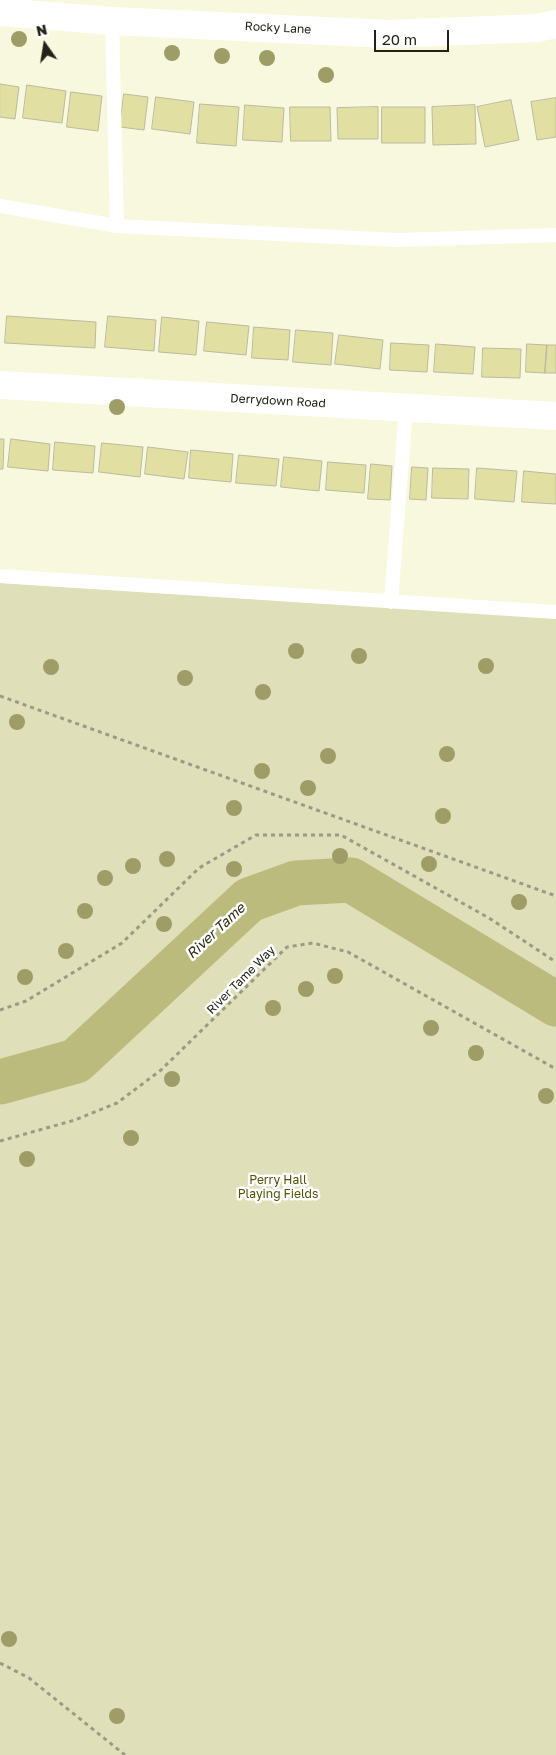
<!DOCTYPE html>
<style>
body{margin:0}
#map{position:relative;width:556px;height:1755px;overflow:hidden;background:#f8f8de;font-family:"Golos Text",sans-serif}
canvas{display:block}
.north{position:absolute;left:20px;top:20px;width:50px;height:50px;-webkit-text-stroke:4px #fff;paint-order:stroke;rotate:347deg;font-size:14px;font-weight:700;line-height:20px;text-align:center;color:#222218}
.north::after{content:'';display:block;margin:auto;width:18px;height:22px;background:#222218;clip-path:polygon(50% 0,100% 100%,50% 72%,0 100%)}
.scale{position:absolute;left:374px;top:30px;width:75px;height:22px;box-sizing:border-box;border:2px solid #222218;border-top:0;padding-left:6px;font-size:15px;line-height:18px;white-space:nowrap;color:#222218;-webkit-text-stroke:4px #fff;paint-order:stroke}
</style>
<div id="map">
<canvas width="556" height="1755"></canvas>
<div class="north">N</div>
<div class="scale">20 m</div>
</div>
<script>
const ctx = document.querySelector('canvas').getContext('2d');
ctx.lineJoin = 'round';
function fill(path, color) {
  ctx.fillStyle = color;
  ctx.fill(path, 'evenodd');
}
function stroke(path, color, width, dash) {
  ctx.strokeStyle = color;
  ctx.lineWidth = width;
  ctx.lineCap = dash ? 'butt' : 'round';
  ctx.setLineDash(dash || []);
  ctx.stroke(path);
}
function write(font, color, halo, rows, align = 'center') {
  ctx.font = font + ' "Golos Text",sans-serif';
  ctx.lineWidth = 5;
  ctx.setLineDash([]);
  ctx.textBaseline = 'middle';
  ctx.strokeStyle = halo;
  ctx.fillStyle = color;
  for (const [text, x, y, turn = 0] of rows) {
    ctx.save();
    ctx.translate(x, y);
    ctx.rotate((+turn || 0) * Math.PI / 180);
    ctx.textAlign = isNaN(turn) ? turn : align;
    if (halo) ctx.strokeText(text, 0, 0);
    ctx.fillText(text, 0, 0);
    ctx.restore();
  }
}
fill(new Path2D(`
 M0,583L556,618V1755H0Z`), '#dfdfba');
stroke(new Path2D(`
 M0,1082L76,1061L249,900L296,883L351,880L556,1004`), '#bcbb7e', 45);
const building = new Path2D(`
 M0,84L19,87L15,119L0,117Z
 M27,85L66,91L62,123L23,118Z
 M71,92L102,96L98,131L67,127Z
 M124,94L148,97L144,130L120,127Z
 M156,97L194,102L190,134L152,129Z
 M556,98V137L537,140L531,102Z
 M511,100L519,140L485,147L477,107Z
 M200,104L239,107L236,146L197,143Z
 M245,105L284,108L282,142L243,140Z
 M475,105L476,144L433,145L432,107Z
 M290,107H330L331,141H291Z
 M378,107V139H338L337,108Z
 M382,107H425V143H382Z
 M7,316L96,322L95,348L5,343Z
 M108,316L156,320L154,351L105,347Z
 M162,317L199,321L196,355L159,352Z
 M207,322L249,326L246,355L204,351Z
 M254,327L290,330L288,360L252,358Z
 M296,330L333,333L331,365L293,362Z
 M339,335L383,340L380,369L335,364Z
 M391,343L429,345L427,372L390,370Z
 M436,344L475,347L473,374L434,372Z
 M527,344L547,345L545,373L526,372Z
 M547,345H556V373H545Z
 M483,348L521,349L520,378L482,377Z
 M0,439H4L3,469H0Z
 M11,439L50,444L48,471L8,467Z
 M55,442L95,446L93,473L53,470Z
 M102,443L143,447L140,477L99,472Z
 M148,447L188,452L184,479L145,474Z
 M191,450L233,454L231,482L189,478Z
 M239,455L279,459L276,486L236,483Z
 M284,457L322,461L319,491L281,487Z
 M328,462L366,465L364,493L326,490Z
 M371,464L392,466L390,500L368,499Z
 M412,467L428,468L426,500L410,499Z
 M433,468L469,469L468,499L432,498Z
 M477,468L517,471L514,502L475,499Z
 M524,471L556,474V504L522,502Z`);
fill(building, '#e1e0a2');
stroke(building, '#babaa1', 1);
stroke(new Path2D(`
 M0,696L556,896
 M0,1010L26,1001L122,943L199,868L256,835H341L489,918L556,962
 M0,1141L75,1120L117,1103L161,1070L287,947L313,943L348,952L556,1069
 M0,1663L29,1678L125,1755`), '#9a9a87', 3, [4, 4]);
stroke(new Path2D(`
 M112,21L117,226L398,240L556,235
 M0,206L117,226
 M0,576L556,612
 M391,602L406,408`), '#fff', 14);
stroke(new Path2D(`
 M0,12L112,21L389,34L537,28L556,24
 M0,385L556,416`), '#fff', 28);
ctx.fillStyle = '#9e9c67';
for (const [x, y] of [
 [19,39],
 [172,53],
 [222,56],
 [267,58],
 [326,75],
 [117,407],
 [296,651],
 [359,656],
 [486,666],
 [51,667],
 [185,678],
 [263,692],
 [17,722],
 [447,754],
 [328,756],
 [262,771],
 [308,788],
 [234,808],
 [443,816],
 [340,856],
 [167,859],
 [429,864],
 [133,866],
 [234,869],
 [105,878],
 [519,902],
 [85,911],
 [164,924],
 [66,951],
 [335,976],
 [25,977],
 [306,989],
 [273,1008],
 [431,1028],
 [476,1053],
 [172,1079],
 [546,1096],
 [131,1138],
 [27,1159],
 [9,1639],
 [117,1716]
]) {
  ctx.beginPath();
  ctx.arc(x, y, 8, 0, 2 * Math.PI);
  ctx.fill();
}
write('12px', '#222218', '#fff', [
 ["Rocky Lane",278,28,3],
 ["Derrydown Road",278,401,3],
 ["River Tame Way",241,980,-45]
]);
write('12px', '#545105', '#fff', [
 ["Perry Hall",278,1180],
 ["Playing Fields",278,1194]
]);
write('italic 14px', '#2e2d11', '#fff', [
 ["River Tame",216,931,-43]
]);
</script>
